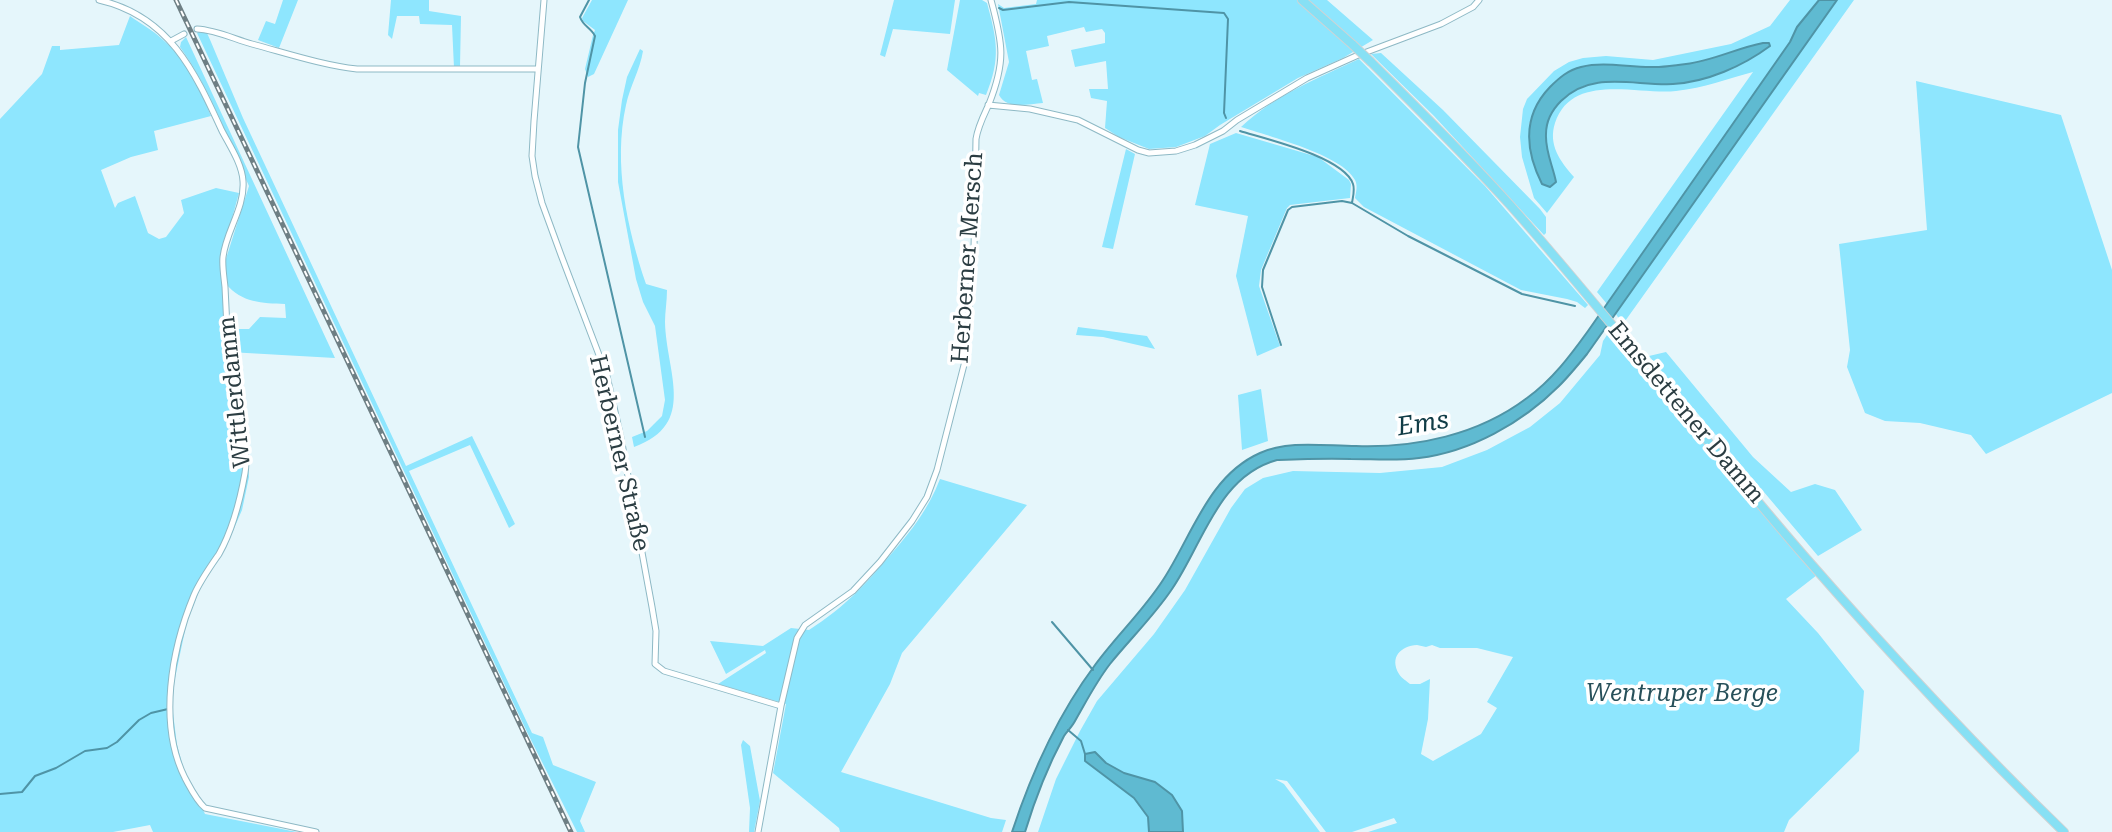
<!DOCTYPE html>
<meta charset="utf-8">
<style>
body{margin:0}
canvas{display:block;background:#e5f6fb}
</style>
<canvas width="2112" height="832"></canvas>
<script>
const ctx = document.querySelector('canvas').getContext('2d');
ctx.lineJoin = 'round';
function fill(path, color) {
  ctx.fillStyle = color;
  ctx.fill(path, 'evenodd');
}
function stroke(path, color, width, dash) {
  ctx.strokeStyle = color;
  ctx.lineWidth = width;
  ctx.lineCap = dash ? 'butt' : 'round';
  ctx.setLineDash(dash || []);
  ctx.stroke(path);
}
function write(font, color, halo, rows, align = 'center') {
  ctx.font = font + ' "Roboto Serif",serif';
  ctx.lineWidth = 7;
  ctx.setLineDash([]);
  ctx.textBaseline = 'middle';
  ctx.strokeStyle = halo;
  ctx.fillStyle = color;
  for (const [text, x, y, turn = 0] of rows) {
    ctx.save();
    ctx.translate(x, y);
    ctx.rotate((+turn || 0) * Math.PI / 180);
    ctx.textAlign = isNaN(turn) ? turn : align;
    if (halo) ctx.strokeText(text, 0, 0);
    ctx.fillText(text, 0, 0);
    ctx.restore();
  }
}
fill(new Path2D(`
 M283,0H298L279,48L258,40L266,21L275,24Z
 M391,0H429V11L461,16L460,67L454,68L452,25L420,24L419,16H397L392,39L388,35Z
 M592,0H628L594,74L588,77L585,69L593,35L595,30L583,21L582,18Z
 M894,0H955L950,34L893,29L885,57L880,55Z
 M960,0H982L987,3C997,40 1001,58 986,95L979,93L978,96L947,70Z
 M1037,0H1327L1373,40L1343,58L1298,78L1220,125L1205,136L1176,147L1149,149L1119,137L1105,128L1107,101L1091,98L1089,89H1108L1106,61L1075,67L1071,50L1105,43V33L1102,29L1086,32L1084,27L1047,36L1049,46L1026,51L1032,80L1037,79L1043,103C1028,104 1007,110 999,95L1009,62L998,4L1004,8L1036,4Z
 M1790,0H1819L1797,27L1790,42L1607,304L1597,292L1753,72C1726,79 1705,88 1676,91C1637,95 1572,72 1555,123C1548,145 1560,161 1574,177L1547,213L1534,198L1522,157L1520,137L1523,109L1527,99L1554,71L1569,62L1583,58L1606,56L1653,60L1731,44L1770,26ZM1763,43L1770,44V46C1742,66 1707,82 1673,84C1634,86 1592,70 1561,101C1551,111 1546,121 1546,134C1545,151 1552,166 1556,182L1550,187L1530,149L1529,123L1602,65L1654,67L1694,63Z
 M1837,0H1854L1623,324L1615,313Z
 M130,16C141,24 153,30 162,39C185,58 200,88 211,116L154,131L158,150L131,157L101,170L115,208L118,203L135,196L148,233L159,239L166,237L184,213L181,200L216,188L239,193L221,258L224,265L249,186C228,139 210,89 180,47L181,42L186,37L335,358L229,352L237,407L247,448L249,477L242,510L226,547L204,579L187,621L171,697L177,745L184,770L205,814L297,832H153L150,825L113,832H0V119L42,74L52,46H60V50L119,45ZM226,284C242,303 262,303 285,304L286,318L260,317L249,329H229Z
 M199,32L207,33L211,42L243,118L406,466L472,436L515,524L509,528L470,445L409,471L532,733L543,737L553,765L596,782L580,821L585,832H577L528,734L197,33Z
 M640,49L643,51C640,70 630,86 626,105C613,164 627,228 646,284L667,290C667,301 665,312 665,322C666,372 698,424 634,447L632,437L647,431L662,416L665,400L655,326L643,302L636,279L618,182V130L622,100L627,77Z
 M1381,53L1443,110L1540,209L1546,217V233L1544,235L1434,116L1371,54Z
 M1359,59L1485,186L1588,305L1585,308L1577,302L1567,299L1521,290L1364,207L1355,198C1356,192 1358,186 1355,180C1343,155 1268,136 1241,127C1275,95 1318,78 1359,59Z
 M1916,81L2061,115L2112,270V393L1986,454L1971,435L1920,423L1885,421L1865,413L1847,367L1850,350L1839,244L1927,230Z
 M1236,133L1318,157L1349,180L1351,184L1350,198L1290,205L1287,208L1261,270L1259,286L1280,346L1257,356L1236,276L1248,216L1195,205L1210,144Z
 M1126,149L1135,154L1113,249L1102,247Z
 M1078,327L1147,336L1155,349L1103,337L1076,335Z
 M1609,332L1817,575L1786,599L1818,633L1864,691L1859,751L1789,820L1784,832H1368L1397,823L1394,818L1352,832H1326L1287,781L1275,779L1284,784L1320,832H1183L1182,811L1155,782L1124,773L1105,763L1085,761L1134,798L1148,817L1149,832H1038L1056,779L1080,731L1097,701L1154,634L1185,590L1231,508L1245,489L1263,478L1293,471L1380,473L1442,467L1487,450L1530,427L1560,403L1600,355L1603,341ZM1417,645L1426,647L1432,645L1440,648H1477L1513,657L1487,702L1497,708L1481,734L1433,761L1421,754L1428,719L1430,679L1420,684H1410C1407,681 1402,679 1399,674C1389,657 1401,646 1417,645Z
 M1666,352L1753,457L1791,492L1815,484L1835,490L1862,530L1818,556L1649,356Z
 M1261,389L1268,441L1242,450L1238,395Z
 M940,479L1027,505L902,653L890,684L841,772L991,818L1006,820L1002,832H840L839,828L773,773L786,704L718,684L766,653L765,650L726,674L710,641L763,646L791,628L809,630C846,606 864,586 892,553C912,530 929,508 940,479Z
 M743,740L750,746L760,801L754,832H749L750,808L741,745Z`), '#8ee6fe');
const water = new Path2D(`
 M1819,0H1837L1587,354C1578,365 1569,376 1559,386C1522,423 1470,452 1419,458C1396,461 1374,459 1351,459C1326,458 1302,459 1277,460C1218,476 1203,544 1172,589C1154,616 1130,639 1110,664C1096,682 1086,702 1075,721C1072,727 1067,731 1064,736C1048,766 1035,799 1025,832H1012C1032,771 1057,716 1095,665C1117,635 1143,611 1163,580C1192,536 1208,476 1260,453C1288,440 1325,446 1356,446C1416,448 1478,435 1527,398C1552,380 1570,356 1588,331L1790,42L1797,27Z
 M1763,43H1769L1770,46C1743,66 1707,82 1673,84C1634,86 1592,70 1561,101C1551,111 1546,121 1546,134C1545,151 1553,166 1556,182L1550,187L1542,184C1525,150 1522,116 1550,87C1559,78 1568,70 1581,67C1605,61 1630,68 1655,67C1665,67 1676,65 1686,64C1712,61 1737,48 1763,43Z
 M1095,752L1106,763L1124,773L1155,782L1172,795L1182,811L1183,832H1149L1148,817L1134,798L1085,761V754Z`);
fill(water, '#5fbad1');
stroke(water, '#4f94a6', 2);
stroke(new Path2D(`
 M589,0L580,17C583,26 591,28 595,36L585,83L578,147L645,437
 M999,8L1003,10L1069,2L1224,13L1228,19L1224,113L1226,118
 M1240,131C1266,139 1344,157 1353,184C1355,190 1353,196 1352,203
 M1281,345L1262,287L1263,270L1288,210L1292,207L1342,201L1352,203L1408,236L1522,294L1575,306
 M1052,622L1093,670
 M1068,730L1081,741L1085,754
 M0,794L22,792L35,776L56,768L85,751L107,748L117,742L139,720L151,713L168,709`), '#4f94a6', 2);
const minor = new Path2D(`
 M99,0C169,16 194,70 222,131C230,146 242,164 243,181C245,208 226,231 223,257C222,266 224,277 225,287C226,307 227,328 228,348C228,367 230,389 234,408C239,430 249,451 245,473C240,501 233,529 219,554C210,567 200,581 194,595C171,650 158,724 185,778C191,789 196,800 205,808L316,832
 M544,0L534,121L532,156L535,176L542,203L561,255L607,376L621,438L652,607L656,631L655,664L664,671L781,706
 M197,29C216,30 234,39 252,44C286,53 322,65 357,69H538
 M171,41L184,34
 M988,105L1030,109L1078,120L1138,150L1149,153L1176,151L1195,145L1223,131L1237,120L1307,78L1356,56L1441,24L1473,7L1479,0
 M758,832L781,706L797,638L805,625L853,591L880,562L912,521L927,497L937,470L965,361L974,249L976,139C978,126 984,115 989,104C1006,61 1003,44 991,0`);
const primary = new Path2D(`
 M1302,0L1353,45
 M1371,62C1418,109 1466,156 1510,205C1612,320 1706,443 1806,558C1889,653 1974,745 2064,832`);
stroke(minor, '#8eb9c5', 7);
stroke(primary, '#d0d4d5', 10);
stroke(minor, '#fff', 5);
stroke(primary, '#87e0f4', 8);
const rail = new Path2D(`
 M176,0L571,832`);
stroke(rail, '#6e7f84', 5);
stroke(rail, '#fff', 2, [6]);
const primaryBridge = new Path2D(`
 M1353,45L1371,62`);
stroke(primaryBridge, '#d0d4d5', 10, []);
stroke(primaryBridge, '#87e0f4', 8);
write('24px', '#2b3d42', '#fff', [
 ["Herberner Mersch",968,258,-86],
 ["Wittlerdamm",235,392,-96],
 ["Emsdettener Damm",1686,413,50],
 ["Herberner Straße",619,453,77]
]);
write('italic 24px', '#27505a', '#fff', [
 ["Wentruper Berge",1682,694]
]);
write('italic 26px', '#113c46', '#fff', [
 ["Ems",1423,424,-9]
]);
</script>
